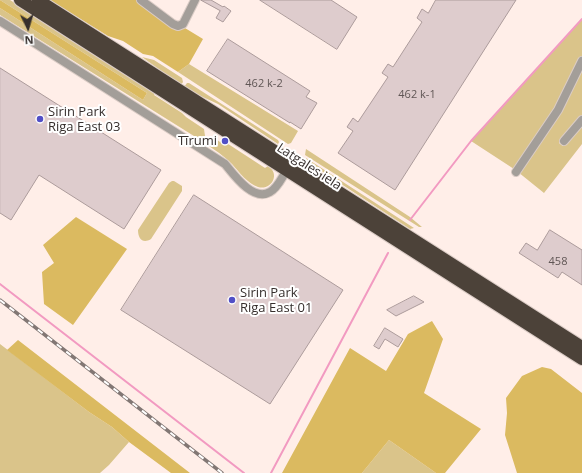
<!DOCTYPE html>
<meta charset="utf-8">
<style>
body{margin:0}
#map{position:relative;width:582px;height:473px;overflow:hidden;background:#ffeee8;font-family:"Open Sans",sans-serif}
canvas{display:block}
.north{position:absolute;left:8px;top:8px;width:40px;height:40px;-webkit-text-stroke:3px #fff;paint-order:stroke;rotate:175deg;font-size:11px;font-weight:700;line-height:16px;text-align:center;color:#362f2d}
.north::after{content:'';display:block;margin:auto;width:14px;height:18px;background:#362f2d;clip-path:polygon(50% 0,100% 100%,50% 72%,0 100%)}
</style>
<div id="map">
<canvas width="582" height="473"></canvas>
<div class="north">N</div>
</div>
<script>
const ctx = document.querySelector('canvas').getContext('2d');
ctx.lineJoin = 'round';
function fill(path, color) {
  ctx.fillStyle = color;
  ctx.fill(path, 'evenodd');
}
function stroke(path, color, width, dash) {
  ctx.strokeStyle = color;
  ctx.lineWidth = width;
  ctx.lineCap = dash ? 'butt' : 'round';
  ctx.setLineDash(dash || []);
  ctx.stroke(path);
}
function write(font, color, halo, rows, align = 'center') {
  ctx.font = font + ' "Open Sans",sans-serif';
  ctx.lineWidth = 4;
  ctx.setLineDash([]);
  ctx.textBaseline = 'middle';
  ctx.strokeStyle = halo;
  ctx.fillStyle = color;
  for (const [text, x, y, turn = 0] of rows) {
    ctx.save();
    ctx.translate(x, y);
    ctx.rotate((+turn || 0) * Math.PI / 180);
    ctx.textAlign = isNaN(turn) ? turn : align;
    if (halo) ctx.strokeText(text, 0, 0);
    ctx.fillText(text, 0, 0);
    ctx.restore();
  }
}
fill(new Path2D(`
 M0,0H10L155,92L154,95L182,113L186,117L204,129L205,136L202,141L0,15V8L143,100L147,93Z
 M582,19V56L563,95L514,169L471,141Z
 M142,57L154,60L182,78L183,82L181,85Z
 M189,64L298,131L291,143L288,144L178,72Z
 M582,66V115L559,143L563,146L582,124V144L544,193L518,172Z
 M187,83H189L278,140L279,142L278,144L218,104L194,93L184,87Z
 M213,137L220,142L222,140L265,168L268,166C281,174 271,191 258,187C247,183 240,173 232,164C224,156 214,149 204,143L208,138Z
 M306,149L410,217L422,227H419L305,155Z
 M306,158L414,228L410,229L309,163L307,161Z
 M172,181H174L182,186V191L151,239C143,244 138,239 138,230L169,183Z
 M0,344L89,412L112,427L129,442L109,465L100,473H0Z
 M389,440L436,473H362Z`), '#dac48a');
fill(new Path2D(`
 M0,0L147,93L143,100L0,8Z
 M50,0H139L203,39L189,64L178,72L153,56L143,54L123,41L108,36Z
 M76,217L127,249L73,325L44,304L42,272L54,263L43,245Z
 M432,321L443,339L424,393L481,429L445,473H436L389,440L362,473H282L350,348L386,371L408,334Z
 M18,340L190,473H171L129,442L112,427L89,412L7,350Z
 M542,367L551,369L582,393V473H517L505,435L507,413L506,398L522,376Z`), '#dbba60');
stroke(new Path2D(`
 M410,220L471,141L582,19
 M0,284L244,473
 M271,473L388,253`), '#f29ac1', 2);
const building = new Path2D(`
 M201,0H211L223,7L224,6L231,11L223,22L216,18L220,11Z
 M260,0H331L357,17L337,49Z
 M436,0H516L395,190L338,153L353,131L347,127L353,118L358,122L388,77L382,73L388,64L393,67L422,22L417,18L422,9L428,13Z
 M228,39L310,91L306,97L317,103L301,129L290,122V123L207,71Z
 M0,68L161,170L124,229L39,175L11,220L0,213Z
 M194,195L343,290L270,404L121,310Z
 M550,230L582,250V285L562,272L558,278L519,253L526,243L537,250Z
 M414,296L424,302L396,316L387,310Z
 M385,328L403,339L398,347L385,339L379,349L374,346Z`);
fill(building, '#decccd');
stroke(building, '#ac9b9b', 1);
const minor = new Path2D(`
 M141,0L173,24L178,26L183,24L195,0
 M0,21L225,164C234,175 253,202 270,192C278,188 282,177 287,170
 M564,141L582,120
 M516,172L558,110L582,61`);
const highway = new Path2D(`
 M20,0L582,359
 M38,0L582,347`);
stroke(minor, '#dbccc6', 10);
stroke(highway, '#dbccc6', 14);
stroke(minor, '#a39e99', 8);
stroke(highway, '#4c4239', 12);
const rail = new Path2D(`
 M0,300L222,473`);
stroke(rail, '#827774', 3.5);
stroke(rail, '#fff', 2, [6]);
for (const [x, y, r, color] of [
 [40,119,4,"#514fc6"],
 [225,141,4,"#514fc6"],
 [232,300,4,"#514fc6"]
]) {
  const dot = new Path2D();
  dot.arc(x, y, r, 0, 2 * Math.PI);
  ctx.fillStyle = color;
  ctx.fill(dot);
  stroke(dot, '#fff', 1.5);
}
write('11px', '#605655', null, [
 ["462 k-2",264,84],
 ["462 k-1",417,95],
 ["458",558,262]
]);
write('13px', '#362f2d', '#fff', [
 ["Sirin Park",48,112],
 ["Riga East 03",48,127],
 ["Tīrumi",217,141,"right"],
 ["Sirin Park",240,293],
 ["Riga East 01",240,308]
], 'left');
write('13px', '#362f2d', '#fff', [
 ["Latgales iela",309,167,33]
]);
</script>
